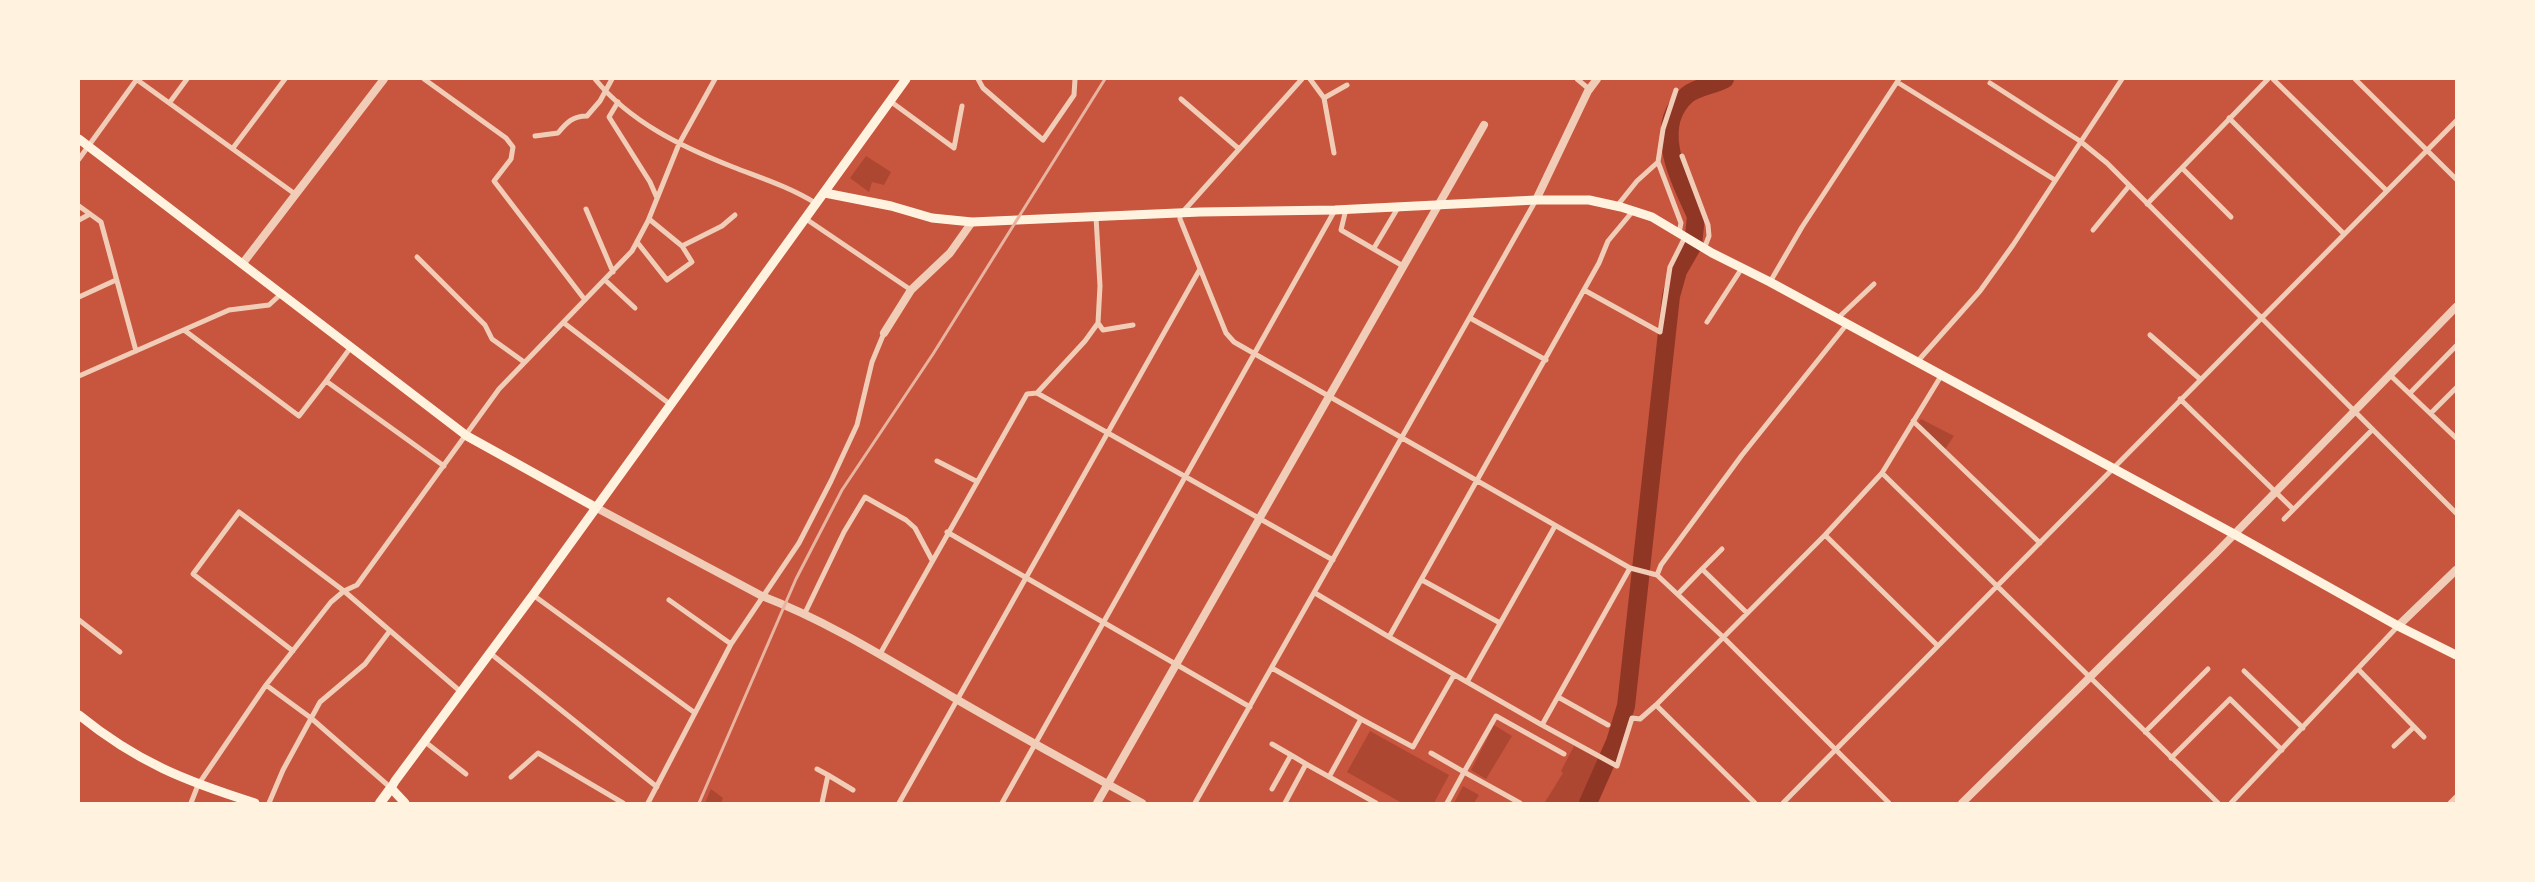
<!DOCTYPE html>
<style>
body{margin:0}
#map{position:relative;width:2535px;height:882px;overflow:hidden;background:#c8553d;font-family:Raleway,sans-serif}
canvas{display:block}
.frame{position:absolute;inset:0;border:80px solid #fff3e0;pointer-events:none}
</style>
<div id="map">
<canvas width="2535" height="882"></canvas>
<div class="frame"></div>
</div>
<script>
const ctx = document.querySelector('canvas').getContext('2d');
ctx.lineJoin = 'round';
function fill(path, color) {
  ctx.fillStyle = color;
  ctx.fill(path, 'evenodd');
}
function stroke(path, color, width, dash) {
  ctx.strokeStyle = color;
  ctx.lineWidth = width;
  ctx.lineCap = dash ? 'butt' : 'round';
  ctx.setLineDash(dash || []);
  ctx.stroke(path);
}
fill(new Path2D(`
 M866,156L891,172L884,185L872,182L869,192L850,178Z
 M1921,419L1954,436L1945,449L1918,423Z
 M1494,725L1512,736L1486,779L1471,770Z
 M1370,731L1449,775L1434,803H1402L1347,772Z
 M1574,746L1601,760L1580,803H1547L1545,802L1563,773L1561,771Z
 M1463,786L1479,795L1474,803H1454Z
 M711,789L723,798L721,803H705Z`), '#ae4732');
stroke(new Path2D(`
 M1588,803L1615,742L1626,706L1671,296L1678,271L1693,245L1696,216C1681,182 1650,127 1687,95C1696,87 1714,85 1725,79`), '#8f3625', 18);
stroke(new Path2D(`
 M136,79L295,194
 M424,79L506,138L513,147L511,159L494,181L585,300
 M595,79C630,122 682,147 733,167C761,178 790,187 817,204
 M978,79L983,88L1043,140L1074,95L1075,79
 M1302,79L1180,215V219L1226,333L1234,342L1630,568L1657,575L1723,637L1889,803
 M1310,79L1324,98L1347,85
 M1577,79L1589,89
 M2273,79L2387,191
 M2355,79L2456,179
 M1897,82L2055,180
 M1990,83L2080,141L2107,163L2456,513
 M1324,98L1334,153
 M1181,99L1239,149
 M890,101L954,148L962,106
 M170,102L187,79
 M618,102L609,117L650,182L657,198
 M2229,118L2344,234
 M535,136L558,133C567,122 573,116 587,116L600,101L612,79
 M233,148L285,79
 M1682,156L1708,225L1709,236L1704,249
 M79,159L137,79
 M1658,162L1663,129L1676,90
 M2182,168L2231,217
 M2147,204L2268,79
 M79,206L101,222L136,351
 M1617,206L1637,181L1658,162L1681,223L1679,233
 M586,209L613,272
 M1346,209L1341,230L1403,266
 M1096,217L1100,286L1098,323L1103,330L1133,325
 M649,219L682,246L722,226L735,215
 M806,219L911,290
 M79,220L90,214
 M2093,230L2129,186
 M637,242L667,280L692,262L682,246
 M1374,248L1399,206
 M417,257L485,325L492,339L524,362
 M605,280L635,308
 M1770,282L1802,227L1899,79
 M1584,290L1660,332L1670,267L1685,237
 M79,297L116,280
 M1470,318L1546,360
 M1837,319L1874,284
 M1707,322L1742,268
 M564,323L671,405
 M184,330L299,416L326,381
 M2150,335L2200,379
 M351,347L326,381L444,466
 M1917,362L1980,291L2013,245L2122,79
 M2390,375L2456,438
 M79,376L229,310L269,305L282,293
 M1037,393L1333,560
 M2410,393L2456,346
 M2180,399L2293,509
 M2431,413L2456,388
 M1913,421L2040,543
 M937,461L976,481
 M1882,473L2218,803
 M2284,519L2372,430
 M947,532L1250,707
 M1825,535L1938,646
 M1722,549L1702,569L1747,613
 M1657,575L1661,565L1742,455L1847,324
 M1422,580L1500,623
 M1315,593L1389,637L1599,263L1608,241L1633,211
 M1678,594L1702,569
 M533,595L695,713
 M669,600L731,644
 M804,615L844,532L865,497L906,520L915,528L932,560
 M79,620L120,652
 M1389,637L1467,682L1555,526
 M293,651L193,574L239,512L344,591L461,692
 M490,653L657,787
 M880,654L1027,394L1037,393L1085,341L1098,323
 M1272,668L1361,719
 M2358,669L2424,737
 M2244,671L2303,728
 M1467,682L1542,725L1630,568
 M266,685L311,718L391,788
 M1558,697L1608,725
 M1656,705L1755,803
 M1542,725L1617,766L1632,718L1640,719L1656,705L1825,535L1882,473L1941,376
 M2145,732L2208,669
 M424,741L466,774
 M1272,744L1291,755
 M2394,746L2414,727
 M1431,753L1464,772L1496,716L1564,754
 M2171,758L2230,699L2282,750
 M817,769L828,775
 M511,777L538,753L623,803
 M1329,777L1361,719L1413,747L1454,675
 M1272,789L1291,755L1306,764
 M191,803L198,785L266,685L331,602L344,591L357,585L499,389L632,251L648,221L679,144L715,79
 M269,803L283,770L320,702L365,664L389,632
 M648,803L731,644L799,543L831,481L857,425L872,362L884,333
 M822,803L828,775L853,790
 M899,803L1200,269
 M1002,803L1335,210
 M1195,803L1536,200
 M1285,803L1306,764L1376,803
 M1447,803L1464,772L1520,803
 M1783,803L2456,121
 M2231,803L2398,626
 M2450,803L2456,797`), '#f1ccb7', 5);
stroke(new Path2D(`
 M1536,200L1588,91L1597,79
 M243,263L384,79
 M884,333L911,290L950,253L972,222
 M595,507L762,596C830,622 894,663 956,699C1018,735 1080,769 1142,803
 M2398,626L2456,570
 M1097,803L1484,125
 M1962,803L2216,553L2456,307`), '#f1ccb7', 8);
stroke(new Path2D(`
 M79,139L467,436L595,507
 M825,193L891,206L932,218L972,222L1200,212L1335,210L1536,200H1589L1621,207L1652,217L1712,253L1770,282L2234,534L2398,626L2456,655
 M79,715C137,762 185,781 255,803
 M405,803L391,788L395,781L533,595L906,79`), '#fff3e0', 9);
stroke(new Path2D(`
 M380,803L391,788`), '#fff3e0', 10);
stroke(new Path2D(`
 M699,803L796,579L842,490L933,354L1105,79`), '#e9b49f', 3);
</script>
